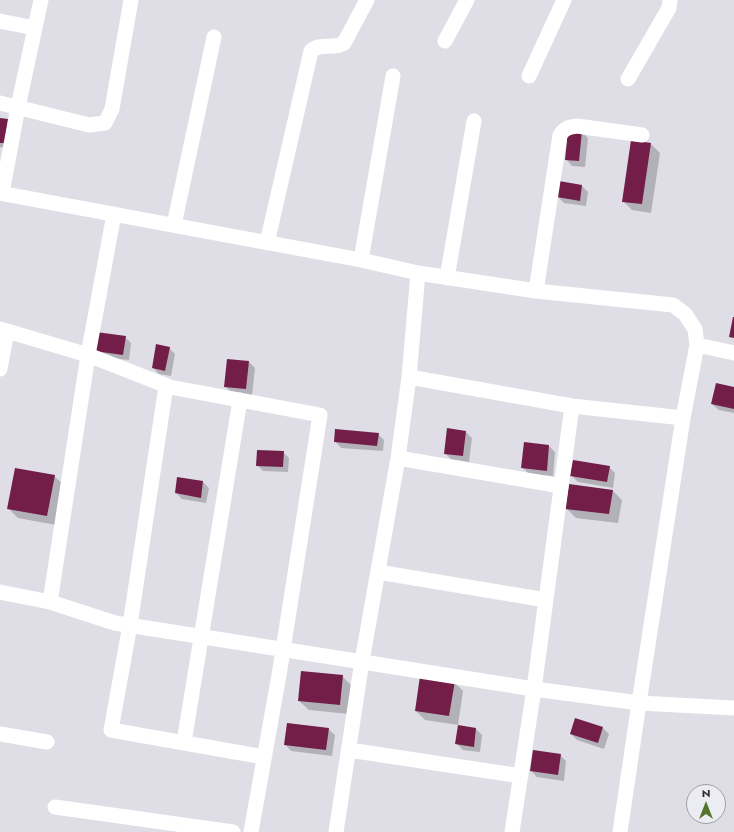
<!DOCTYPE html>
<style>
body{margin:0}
#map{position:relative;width:734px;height:832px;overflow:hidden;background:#dfdee6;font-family:Jost,sans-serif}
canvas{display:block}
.north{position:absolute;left:686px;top:784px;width:40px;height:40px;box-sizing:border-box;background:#ececf3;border:1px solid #a09fa5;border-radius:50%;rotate:0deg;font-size:11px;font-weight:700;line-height:16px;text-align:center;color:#2d2c2f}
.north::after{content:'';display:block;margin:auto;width:14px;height:18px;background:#52742c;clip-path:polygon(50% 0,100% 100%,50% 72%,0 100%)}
</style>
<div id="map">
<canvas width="734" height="832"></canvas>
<div class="north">N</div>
</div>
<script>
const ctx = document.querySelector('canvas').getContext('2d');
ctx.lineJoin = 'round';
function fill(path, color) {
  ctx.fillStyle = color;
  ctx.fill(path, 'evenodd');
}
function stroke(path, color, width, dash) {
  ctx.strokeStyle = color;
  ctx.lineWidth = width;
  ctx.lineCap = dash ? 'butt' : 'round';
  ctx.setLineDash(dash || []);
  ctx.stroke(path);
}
fill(new Path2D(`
 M0,119L8,120L14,126L10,149L0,147Z
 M582,132L588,138L585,167L572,166L566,159Z
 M651,144L660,153L651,213L632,210L623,201Z
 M582,186L588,192L586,206L564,203L558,197Z
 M125,337L131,343L129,360L101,357L95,351Z
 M169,348L175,354L171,376L159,374L153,368Z
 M249,362L255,368L252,395L232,393L225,386Z
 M734,388V413L719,410L712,404Z
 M466,432L472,438L469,462L451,459L445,453Z
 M378,434L384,440L383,451L341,448L335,441Z
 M549,446L555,452L553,476L529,474L523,468Z
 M283,452L289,458L288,472L263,471L257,465Z
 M609,467L615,473L613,488L578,482L571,475Z
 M54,476L64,485L56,525L18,518L9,509Z
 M203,482L209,488L206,503L182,499L176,493Z
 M612,490L622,500L618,523L576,518L566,508Z
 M342,676L351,685L349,714L309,710L299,701Z
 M454,682L463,691L458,725L425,720L416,711Z
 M459,726L476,729L482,735L480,752L463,750L457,744Z
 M603,728L609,734L604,749L577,740L571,734Z
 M328,729L335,735L332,756L291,751L285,744Z
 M560,755L566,761L564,781L537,777L531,771Z`), '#0003');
fill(new Path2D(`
 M0,118L8,119L5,143H0Z
 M568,130L582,131L579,161L565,160Z
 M631,140L651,143L642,204L622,202Z
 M559,181L582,185L580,201L557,197Z
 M733,317H734V338L729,337Z
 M96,332L126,336L123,355L94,351Z
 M156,344L170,347L165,371L152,368Z
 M227,359L249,361L246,389L224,387Z
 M716,383L734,387V409L711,404Z
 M447,428L466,431L463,456L444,454Z
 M335,429L379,433L377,446L334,442Z
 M524,442L549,445L547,471L521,468Z
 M257,450L284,451L283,467L256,466Z
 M573,460L610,466L607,482L570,476Z
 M15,468L55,475L47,516L7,509Z
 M177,477L203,481L201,498L175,493Z
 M569,484L613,490L609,514L565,509Z
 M301,671L343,675L340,705L298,701Z
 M420,676L455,681L449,716L415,711Z
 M575,718L603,727L598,743L570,734Z
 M287,723L329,728L326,750L284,745Z
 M458,725L476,728L474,747L455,744Z
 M533,750L561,754L558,775L530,771Z`), '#721e49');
stroke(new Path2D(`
 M0,21L35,28
 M445,41L467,0
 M529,76L564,0
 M628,79L669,8L670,0
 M0,103L89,125L105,123L112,109L131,0
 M0,193L361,260L418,273L536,291L673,305L685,314L695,329L697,345L683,418L639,703L620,832
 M2,193L18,107L41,0
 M174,225L214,37
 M267,243L311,51C320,42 334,50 344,43L367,0
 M361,260L393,76
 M447,278L474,121
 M536,291L560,135C565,128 569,127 577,126L642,135
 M0,329L88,355L170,387L320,415L279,675L251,832
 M697,345L734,353
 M0,369L7,331
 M409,377L572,406L683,418
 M166,386L130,625L111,730L264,757
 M398,458L561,486
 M378,572L546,600
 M0,592L50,602L115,623L534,689L639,703L734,708
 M50,602L88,355L114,214
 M0,734L47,742
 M184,742L240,400
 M349,750L521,776
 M55,807L233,832
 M336,832L362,661L398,458L409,377L418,273
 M512,832L534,689L572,406`), '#fff', 15);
</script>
